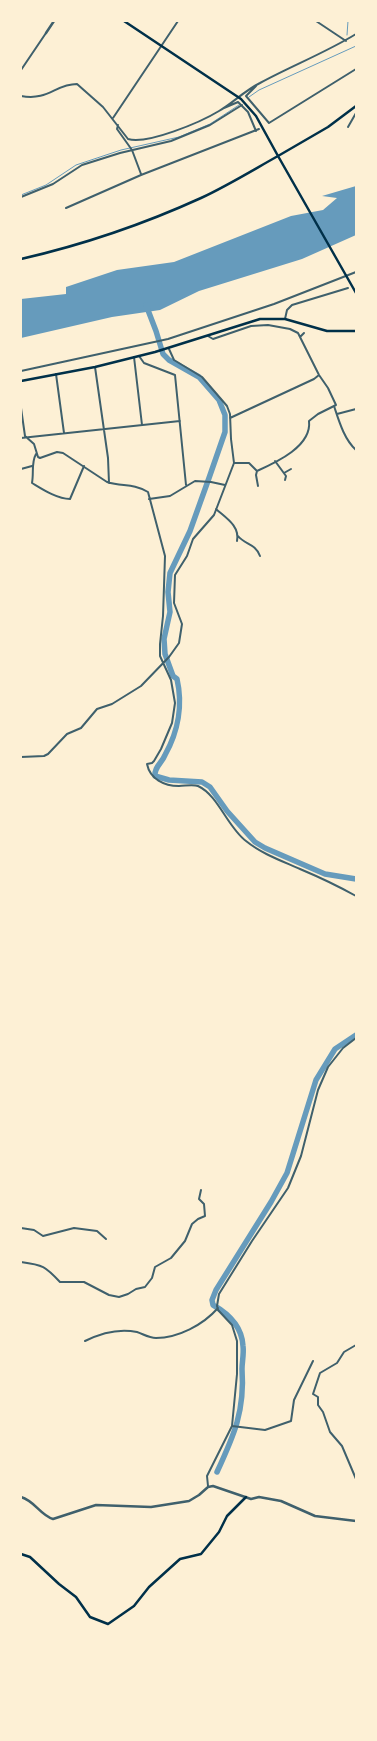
<!DOCTYPE html>
<style>
body{margin:0}
#map{position:relative;width:377px;height:1741px;overflow:hidden;background:#fdf0d5;font-family:"Source Sans 3",sans-serif}
canvas{display:block}
.frame{position:absolute;inset:0;border:22px solid #fdf0d5;pointer-events:none}
</style>
<div id="map">
<canvas width="377" height="1741"></canvas>
<div class="frame"></div>
</div>
<script>
const ctx = document.querySelector('canvas').getContext('2d');
ctx.lineJoin = 'round';
function fill(path, color) {
  ctx.fillStyle = color;
  ctx.fill(path, 'evenodd');
}
function stroke(path, color, width, dash) {
  ctx.strokeStyle = color;
  ctx.lineWidth = width;
  ctx.lineCap = dash ? 'butt' : 'round';
  ctx.setLineDash(dash || []);
  ctx.stroke(path);
}
fill(new Path2D(`
 M356,186V235L302,259L199,291L160,310L112,317L21,338V299L66,294V287L117,270L174,262L291,216L323,210L337,198L322,196Z`), '#669bbc');
stroke(new Path2D(`
 M347,35L348,21
 M249,97L259,90L356,46
 M21,195L46,185L76,165L121,150L179,137L210,124L239,105`), '#669bbc', 1);
stroke(new Path2D(`
 M146,305L156,331L163,354L169,360L199,377L219,400L225,415V432L209,478L190,531L170,573L168,592L170,612L164,639L165,654L173,676L177,679C183,705 178,732 165,755C162,763 154,767 155,776L169,780L202,782L210,787L227,811L255,842L265,848L325,874L356,879
 M217,1472C234,1435 245,1411 242,1369C242,1362 244,1354 243,1346C242,1327 229,1314 213,1305L212,1300L216,1290L271,1202L287,1173L316,1080L335,1049L356,1035`), '#669bbc', 5.5);
stroke(new Path2D(`
 M316,21L346,41
 M21,70L46,33
 M256,86L246,96L269,123L356,69
 M21,96C49,101 55,84 77,84L103,107L128,139C147,145 201,122 219,111C233,103 244,91 260,83C291,66 325,53 356,34
 M224,108L238,102L248,112L256,131
 M113,118L178,21
 M118,125L117,129L132,150L141,174
 M348,127L356,113
 M21,197L53,184L82,165L120,153L171,141L210,125L242,105
 M66,208L141,175L259,129
 M285,319L287,310L292,305L348,288
 M208,336L213,339L251,326L268,325L290,329L298,333L319,375L328,388L336,405L334,406C339,421 344,439 356,450
 M300,337L304,333
 M139,356L144,363L175,375L186,485
 M134,357L142,425
 M95,367L108,458L109,483
 M21,371L168,339L274,304L356,272
 M56,374L64,433
 M21,408L25,436L34,444L38,457L40,458L57,452L63,453L107,482C123,487 132,483 148,492L165,556L163,616L160,644V656L171,680L175,703L172,723L161,749L154,761L152,763L147,764C150,779 164,786 179,786C185,786 192,784 198,786C218,795 228,828 246,841C262,854 282,861 300,869C319,877 338,886 356,896
 M337,414L356,409
 M230,418L314,379L319,375
 M21,438L180,421
 M36,454C31,463 34,472 32,483C42,489 57,499 70,499L84,466
 M275,461L286,476L285,480
 M234,463H249L257,471C277,462 312,446 309,421L318,414L334,406
 M21,469L32,466
 M257,471L256,475L258,486
 M284,473L291,469
 M149,499L170,496L195,481L211,482L225,485
 M216,509C226,518 240,526 237,541
 M238,536C245,545 255,543 260,556
 M21,757L44,756L48,754L67,734L81,728L97,709L112,704L141,686L169,657L179,643L182,624L174,603L175,575L187,556L193,539L214,515L234,463L231,439L230,414L227,406L202,377L174,360L169,349
 M21,1228L34,1230L43,1236L74,1228L97,1231L106,1239
 M21,1262C43,1265 45,1266 60,1282H84L109,1295L119,1297L128,1294L136,1289L145,1287L152,1278L155,1267L171,1258L185,1241L192,1224L198,1219L205,1216L204,1204L199,1199L201,1190
 M85,1341C101,1333 118,1328 137,1332C143,1334 149,1338 156,1338C178,1338 203,1325 218,1308
 M356,1345L344,1352L337,1363L320,1373L313,1394L318,1397V1405L323,1412L330,1432L342,1446L356,1479
 M232,1426L265,1430L291,1421L294,1400L313,1361
 M208,1486L207,1476L232,1426L237,1374V1341L232,1325L218,1310L217,1306L219,1294L252,1241L288,1188L301,1156L318,1090L328,1067L343,1048L356,1038`), '#3f606c', 2);
stroke(new Path2D(`
 M46,33L54,21
 M21,1497C35,1501 40,1515 53,1519L96,1505L151,1507L189,1501L199,1495L208,1487L213,1486L251,1499L259,1497L281,1501L315,1516L356,1521`), '#3f606c', 2.5);
stroke(new Path2D(`
 M124,21L241,99L256,116L278,156L328,127L356,106`), '#003049', 2.5);
stroke(new Path2D(`
 M21,259C82,245 144,224 201,198C227,186 253,170 278,156L356,293
 M21,381L95,367L155,352L260,319H285L327,331H356
 M21,1554L30,1557L59,1584L76,1597L90,1617L108,1624L134,1606L149,1587L180,1559L201,1554L219,1532L227,1516L246,1497`), '#003049', 2.5);
</script>
